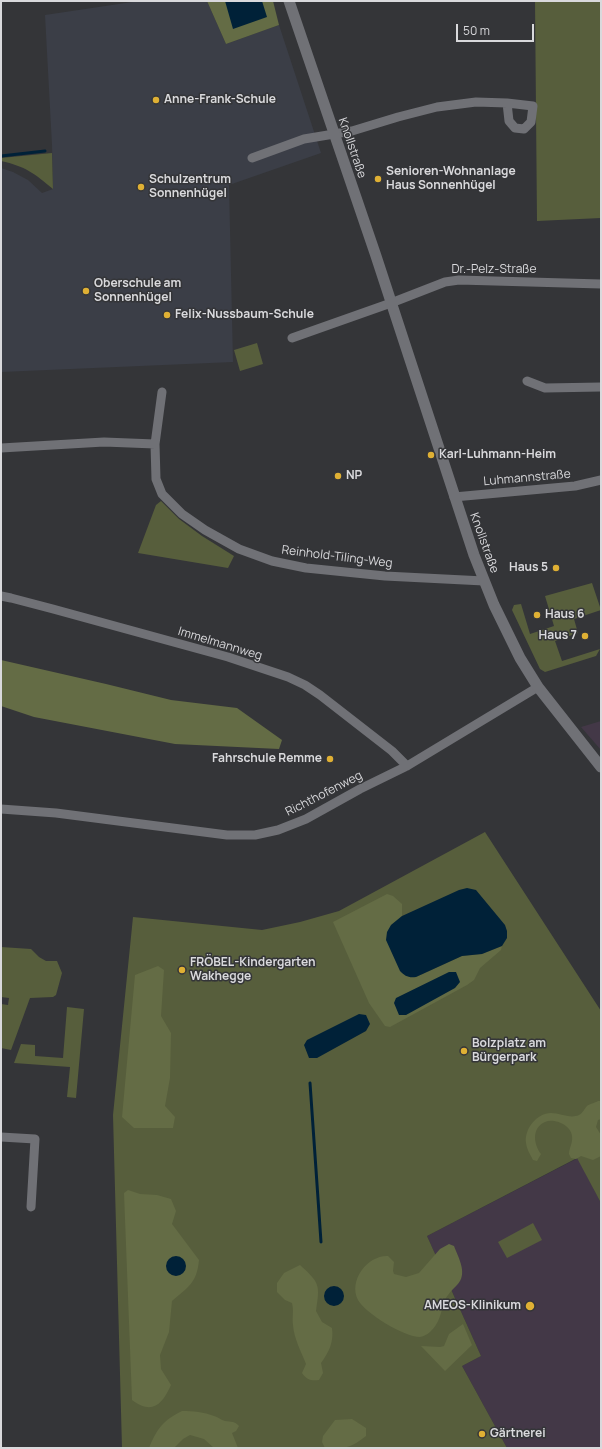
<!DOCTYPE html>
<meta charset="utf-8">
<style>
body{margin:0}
#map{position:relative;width:602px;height:1449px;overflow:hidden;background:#343538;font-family:Manrope,sans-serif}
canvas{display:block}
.frame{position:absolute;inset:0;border:2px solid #d9d9dc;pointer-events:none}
.scale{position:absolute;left:456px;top:24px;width:78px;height:18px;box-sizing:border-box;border:2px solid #d9d9dc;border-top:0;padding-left:5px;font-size:12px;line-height:14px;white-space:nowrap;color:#d9d9dc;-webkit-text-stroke:3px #343538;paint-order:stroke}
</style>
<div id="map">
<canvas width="602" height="1449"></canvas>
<div class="frame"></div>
<div class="scale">50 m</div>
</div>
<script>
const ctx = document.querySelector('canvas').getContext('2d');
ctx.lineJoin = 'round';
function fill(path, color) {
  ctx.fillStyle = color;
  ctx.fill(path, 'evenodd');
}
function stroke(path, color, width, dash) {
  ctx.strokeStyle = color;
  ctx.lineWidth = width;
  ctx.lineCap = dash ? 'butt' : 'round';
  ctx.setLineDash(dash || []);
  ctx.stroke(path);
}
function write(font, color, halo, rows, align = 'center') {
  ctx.font = font + ' Manrope,sans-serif';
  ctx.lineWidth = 3;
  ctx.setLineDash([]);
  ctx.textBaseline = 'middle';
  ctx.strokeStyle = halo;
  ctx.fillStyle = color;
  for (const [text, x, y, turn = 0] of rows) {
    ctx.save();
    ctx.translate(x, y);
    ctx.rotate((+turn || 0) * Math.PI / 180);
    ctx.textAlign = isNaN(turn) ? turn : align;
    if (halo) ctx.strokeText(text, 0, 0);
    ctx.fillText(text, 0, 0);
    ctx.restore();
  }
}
fill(new Path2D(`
 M139,1H207L226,44L279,25L321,153L229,185L233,362L1,372V168L13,172L28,180L42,193L53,189L52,145L45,15Z`), '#3b3e47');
fill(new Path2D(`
 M601,721V750L581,727Z
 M578,1158L601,1203V1448H507L462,1366L481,1356L427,1236Z`), '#433847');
fill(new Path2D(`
 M535,1H601V218L537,221Z
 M52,153L53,189C35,174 25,166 1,161V158Z
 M257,343L263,364L240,371L234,350Z
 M161,501L179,519L202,536L234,556L228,568L138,553L156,505Z
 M592,583L601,610L574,619L578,633L555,641L562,661L600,649L596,656L545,672L540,669L512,610L514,605L521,604L530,634L554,626L545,596Z
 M485,832L601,1011V1203L577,1158L427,1236L481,1356L462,1366L507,1448H122L113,1115L133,917L262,930L300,922L339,911Z
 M1,947L31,949L39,957L46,961H57L62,973L56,995L53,997L30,998L11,1050L1,1048V1004L8,1005L9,998L1,997Z
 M67,1007L84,1009L76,1098L67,1097L70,1067L14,1063L21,1044L35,1045V1056L63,1058Z
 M533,1223L542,1240L507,1258L498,1242Z`), '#575e3c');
fill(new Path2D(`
 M207,1H273L279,25L226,44Z
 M1,660L106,684L171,700L237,708L282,740L279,749L175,744L34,717L1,706Z
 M387,894L393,896L402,904V916L391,925L416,977L462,956L482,954L502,946L501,950L480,968L474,980L467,985L390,1027L385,1026L369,1003L333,922Z
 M158,966L164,970L161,1016L171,1033L170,1078L165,1106L175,1117L173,1128H134L122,1117L135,975Z
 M598,1101H601V1119L598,1120L596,1127L601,1135V1156L593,1160L581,1156L576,1159L571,1158L569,1154C569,1148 573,1143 572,1136C571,1125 554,1118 545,1122C531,1128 534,1145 541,1154L537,1161L533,1160C530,1154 527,1150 526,1143C524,1129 537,1113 551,1113C560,1113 570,1119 579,1115C583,1113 584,1109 587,1106C589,1104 595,1103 598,1101Z
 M128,1190L140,1194L157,1195L171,1199L176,1211L172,1224L199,1260C197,1283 188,1287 172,1301L169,1332L160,1355L161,1369L171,1385C162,1405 152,1415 132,1400L124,1193Z
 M449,1244L454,1246C459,1259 468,1274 457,1285C451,1291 447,1295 444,1302C441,1313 439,1324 430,1332C428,1334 422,1337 420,1337C404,1337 365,1313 358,1300C348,1280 368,1255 388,1256L394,1262L393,1271L394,1274L406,1277L419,1273L440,1249Z
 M300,1265C320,1283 320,1285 316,1311L322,1322L332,1328C334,1342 329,1352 321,1363L323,1373L319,1380C311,1381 307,1380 302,1373L306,1364C301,1351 294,1339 293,1325C292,1317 294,1311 292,1303L285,1300L277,1292V1283L284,1273Z
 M463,1324L472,1345L445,1371L421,1346L440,1347L444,1346L449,1334Z
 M182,1411C193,1411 204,1412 214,1416C218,1417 221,1420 225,1421C231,1422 235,1421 239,1426L236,1431L232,1433L238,1448H214L204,1439L190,1435L183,1439L174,1448H149C157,1429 163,1420 182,1411Z
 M352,1419L366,1428V1436C349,1449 347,1448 325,1448L322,1442L323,1436L335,1420Z`), '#646c45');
fill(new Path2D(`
 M225,1H262L267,17L233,29Z
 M467,888L476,890L505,925L507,931V938L502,946L482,954L462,956L416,977C408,978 405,976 400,971L386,940L387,932L391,925L402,916L459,890Z
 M449,972H456L460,982L455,988L406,1015H399L394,1003L396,998Z
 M359,1014L366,1015L370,1024L366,1031L317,1058H309L304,1045L307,1040Z
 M166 1266a10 10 0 1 1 20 0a10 10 0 1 1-20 0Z
 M324 1296a10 10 0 1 1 20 0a10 10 0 1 1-20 0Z`), '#002138');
stroke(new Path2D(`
 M1,156L45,151
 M310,1083L321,1242`), '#002138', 3);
stroke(new Path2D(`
 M252,158L304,139L352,131L398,117L437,107L476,102L507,103L533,106L531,122L524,129L515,128L509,121L507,103
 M292,338L391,303L445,282L459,280L601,284
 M527,381L545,388L601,387
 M155,444L162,392
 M1,448L104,442L155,444L156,479L162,494L182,514L205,530L239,549L272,561L306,568L385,576L484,581
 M454,497L575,486L601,480
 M1,596L11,598L53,609L228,657L288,677L305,685L320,695L392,751L407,766
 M1,809L56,813L227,835H255L278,830L306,819L360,789L407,766L538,687
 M1,1137L35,1139L31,1207`), '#707176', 9);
stroke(new Path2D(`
 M289,1L376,256L474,555L494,605L520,658L538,687L601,767`), '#707176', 11);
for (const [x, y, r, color] of [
 [156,100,4,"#dfb034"],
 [378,179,4,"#dfb034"],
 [141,187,4,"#dfb034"],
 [86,291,4,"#dfb034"],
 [167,315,4,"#dfb034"],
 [431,455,4,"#dfb034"],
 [338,476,4,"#dfb034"],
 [556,568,4,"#dfb034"],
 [537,615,4,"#dfb034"],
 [585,636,4,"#dfb034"],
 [330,759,4,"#dfb034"],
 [182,970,4,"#dfb034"],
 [464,1051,4,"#dfb034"],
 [530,1306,5,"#dfb034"],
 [482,1434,4,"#dfb034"]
]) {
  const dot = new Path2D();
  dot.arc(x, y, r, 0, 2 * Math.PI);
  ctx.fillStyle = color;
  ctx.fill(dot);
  stroke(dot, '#343538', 1.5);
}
write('bold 12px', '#d9d9dc', '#343538', [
 ["Anne-Frank-Schule",164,100],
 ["Senioren-Wohnanlage",386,172],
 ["Haus Sonnenhügel",386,186],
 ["Schulzentrum",149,180],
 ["Sonnenhügel",149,194],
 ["Oberschule am",94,284],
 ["Sonnenhügel",94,298],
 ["Felix-Nussbaum-Schule",175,315],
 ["Karl-Luhmann-Heim",439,455],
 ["NP",346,476],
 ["Haus 5",548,568,"right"],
 ["Haus 6",545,615],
 ["Haus 7",577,636,"right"],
 ["Fahrschule Remme",322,759,"right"],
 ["FRÖBEL-Kindergarten",190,963],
 ["Wakhegge",190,977],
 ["Bolzplatz am",472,1044],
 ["Bürgerpark",472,1058],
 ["AMEOS-Klinikum",521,1306,"right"],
 ["Gärtnerei",490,1434]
], 'left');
write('12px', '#d9d9dc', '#343538', [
 ["Knollstraße",352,148,71],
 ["Dr.-Pelz-Straße",494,270],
 ["Luhmannstraße",527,478,-5],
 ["Knollstraße",484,543,70],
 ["Reinhold-Tiling-Weg",337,557,7],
 ["Immelmannweg",220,644,17],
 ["Richthofenweg",324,794,-27]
]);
</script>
